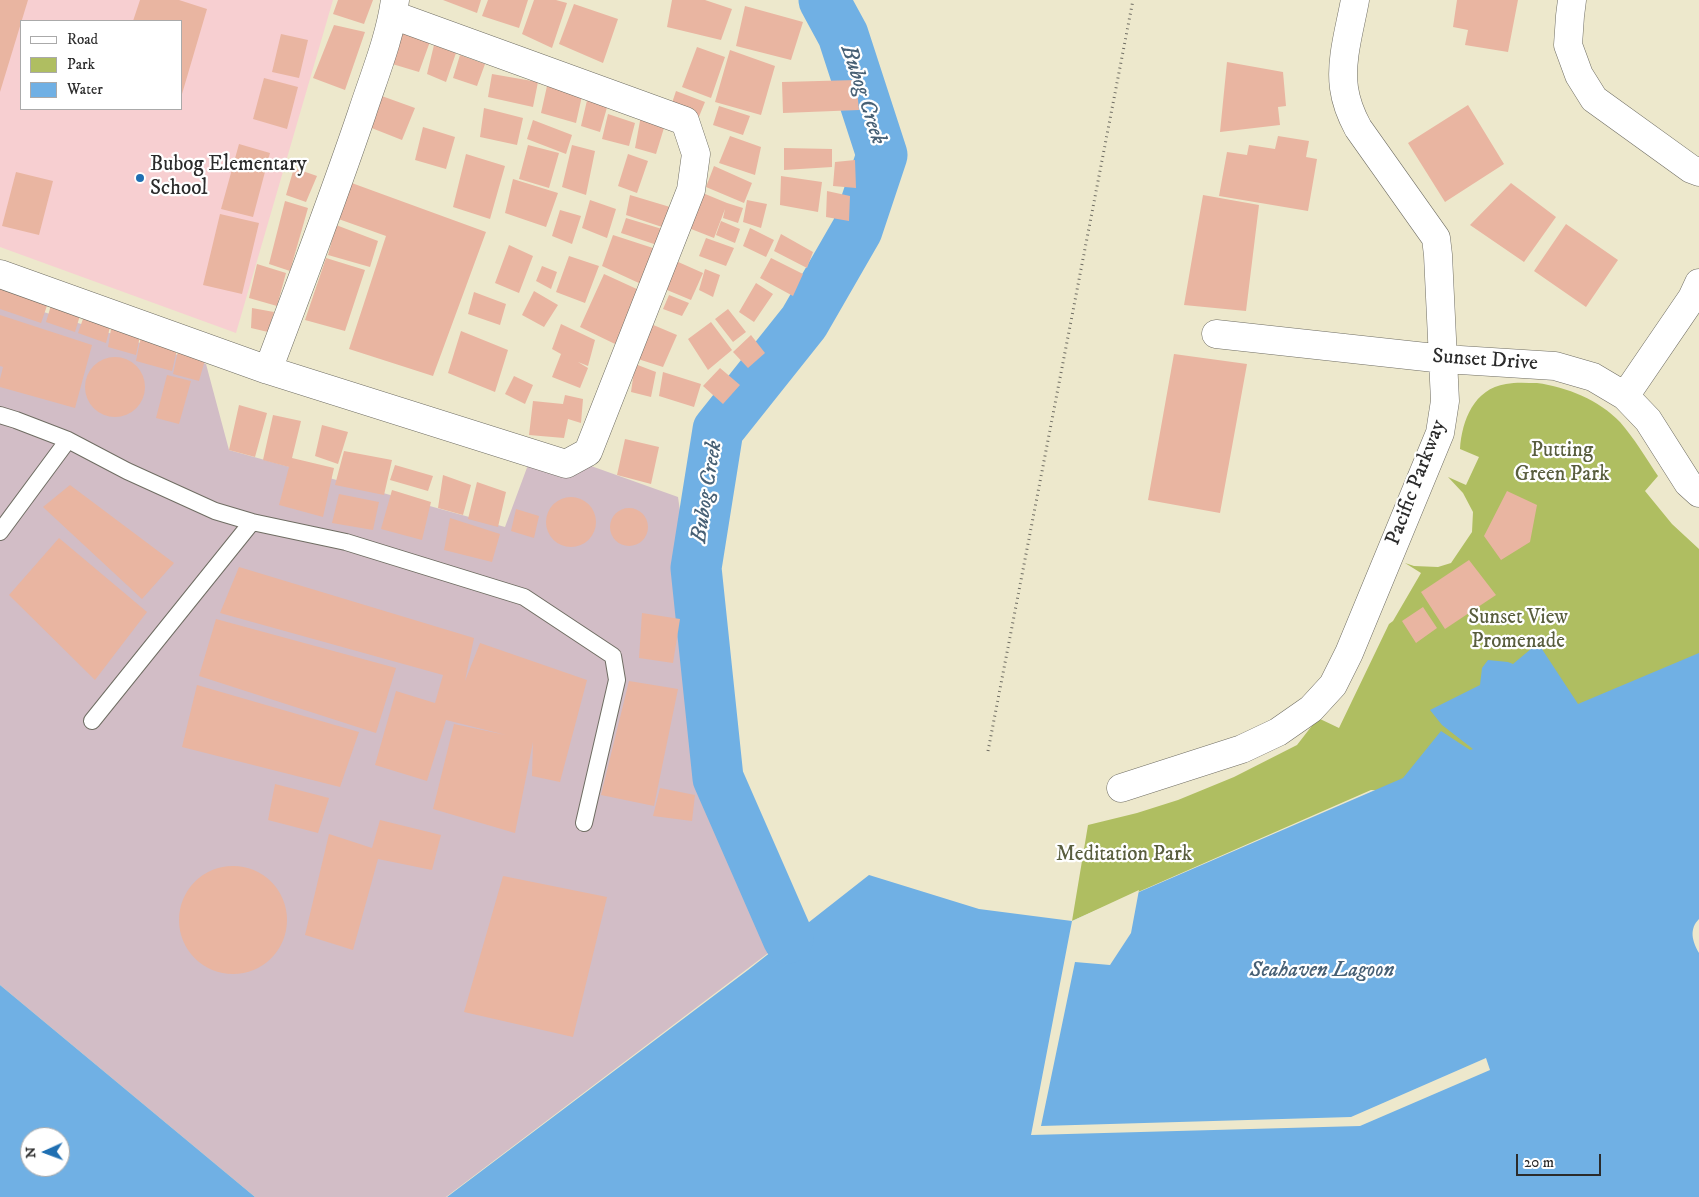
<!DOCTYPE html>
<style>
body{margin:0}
#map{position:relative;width:1699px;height:1197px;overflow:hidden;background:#ede8cc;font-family:"IM FELL DW Pica",serif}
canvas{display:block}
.legend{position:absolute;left:20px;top:20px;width:162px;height:90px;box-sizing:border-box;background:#fff;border:1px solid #aaa;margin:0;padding:6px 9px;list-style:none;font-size:15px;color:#2b2b2b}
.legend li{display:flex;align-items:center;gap:10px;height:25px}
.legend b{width:25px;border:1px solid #aaa}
.north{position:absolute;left:20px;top:1127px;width:50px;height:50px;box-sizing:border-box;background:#fff;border:1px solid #aaa;border-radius:50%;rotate:268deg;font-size:14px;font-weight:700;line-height:20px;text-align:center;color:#2b2b2b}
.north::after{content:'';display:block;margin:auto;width:18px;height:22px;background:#1f6fb2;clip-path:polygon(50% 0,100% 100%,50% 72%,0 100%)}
.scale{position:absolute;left:1516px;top:1154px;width:85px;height:22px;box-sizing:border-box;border:2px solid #2b2b2b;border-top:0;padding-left:6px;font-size:15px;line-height:18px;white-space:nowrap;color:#2b2b2b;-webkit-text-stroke:4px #fff;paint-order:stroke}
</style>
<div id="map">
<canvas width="1699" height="1197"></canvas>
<ul class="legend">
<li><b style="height:6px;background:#fff"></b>Road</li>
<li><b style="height:14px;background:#afbe61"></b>Park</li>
<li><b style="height:14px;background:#70b0e4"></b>Water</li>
</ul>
<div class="north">N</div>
<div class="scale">20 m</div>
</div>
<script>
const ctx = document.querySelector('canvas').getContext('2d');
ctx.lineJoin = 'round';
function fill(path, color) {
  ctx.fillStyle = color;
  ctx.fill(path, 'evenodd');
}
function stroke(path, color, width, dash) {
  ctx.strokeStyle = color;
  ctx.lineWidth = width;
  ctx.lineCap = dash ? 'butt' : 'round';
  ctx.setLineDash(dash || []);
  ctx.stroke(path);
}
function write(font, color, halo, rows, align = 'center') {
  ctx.font = font + ' "IM FELL DW Pica",serif';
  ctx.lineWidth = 4.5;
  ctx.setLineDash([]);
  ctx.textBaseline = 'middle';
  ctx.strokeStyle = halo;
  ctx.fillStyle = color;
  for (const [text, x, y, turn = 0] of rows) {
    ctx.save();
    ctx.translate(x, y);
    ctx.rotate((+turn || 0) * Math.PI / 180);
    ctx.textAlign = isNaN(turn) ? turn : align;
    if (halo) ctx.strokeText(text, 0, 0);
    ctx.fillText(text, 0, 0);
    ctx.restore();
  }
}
fill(new Path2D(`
 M0,0H333L236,333L0,247ZM21,21H181V109H21Z`), '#f7cfd1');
fill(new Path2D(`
 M0,298L206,364L229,450L505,527L535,446L678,497L718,778L788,938L446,1197H255L0,985Z`), '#d2bdc6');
fill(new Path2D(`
 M1537,383C1567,387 1599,400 1620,422C1634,438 1646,458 1658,476L1645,491L1672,524L1699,549V655L1393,791L1371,790L1072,921L1088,825L1137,813L1178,800L1234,777L1297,745L1318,718L1339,728L1389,624L1393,621L1421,573L1405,563L1414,566L1438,567L1451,563L1472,532L1473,512L1463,493L1448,477L1466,485L1479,457L1460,449C1462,420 1474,389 1506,384C1516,382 1527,383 1537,383Z`), '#afbe61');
fill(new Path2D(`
 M1538,643L1578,704L1699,653V919C1689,929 1692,941 1699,953V1197H447L748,970L869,875L979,909L1072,921L1403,778L1441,731L1470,750L1473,749L1442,725L1430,710L1480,685L1482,668L1488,660L1508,662L1513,664Z
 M0,985L255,1197H0ZM30,1137H60V1167H30Z`), '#70b0e4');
fill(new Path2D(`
 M1139,890L1131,933L1110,965L1075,962L1041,1126L1351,1117L1486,1058L1490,1070L1360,1126L1031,1135L1072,921Z`), '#ede8cc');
stroke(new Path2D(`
 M788,938L718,778L696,568L718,430L804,322L857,230L882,155L843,35L824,0`), '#70b0e4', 51);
fill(new Path2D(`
 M0,0H28L0,92Z
 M140,0H179L207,9L182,94L181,21H133Z
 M338,0H373L364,24L333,14Z
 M443,0H481L477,13Z
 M488,0H528L519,28L482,16Z
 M534,0H556L567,3L552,48L522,34Z
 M672,0H705L732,9L721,40L667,27Z
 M1457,0H1518L1508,52L1465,45L1468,30L1453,27Z
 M574,4L618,19L603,63L559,44Z
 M745,6L803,22L791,60L736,46Z
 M334,25L365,32L345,90L313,78Z
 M398,26L432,36L419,72L389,63Z
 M281,34L308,40L299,78L272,72Z
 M434,45L456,53L446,82L427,74Z
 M697,47L725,57L711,98L682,87Z
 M730,50L775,66L761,115L715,102Z
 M460,55L485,64L477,86L453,78Z
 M1227,62L1283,72L1286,106L1278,107L1280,125L1220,132Z
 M492,74L538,82L533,107L488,97Z
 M264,78L298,87L287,129L253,119Z
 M856,80L859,110L783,113L782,82Z
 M547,86L582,96L576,123L541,113Z
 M676,91L705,102L698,119L670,109Z
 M589,92L610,97L600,132L581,126Z
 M379,95L415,108L402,140L369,127Z
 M1468,105L1504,164L1445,202L1408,143Z
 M719,106L750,116L743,135L713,125Z
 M484,108L523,118L517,145L480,137Z
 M642,110L667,118L656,154L635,148Z
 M608,114L635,123L629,146L602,139Z
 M533,120L572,135L566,154L527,139Z
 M423,127L455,137L446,169L415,160Z
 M730,136L761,147L755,175L719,163Z
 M1278,136L1309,141L1306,157L1317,159L1308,211L1219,196L1227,152L1247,155L1249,145L1275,149Z
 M239,144L270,153L253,217L221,209Z
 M528,145L559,153L549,188L519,179Z
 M572,145L595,151L586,195L562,187Z
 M784,148L832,149V167L784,170Z
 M466,154L505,166L490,219L453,207Z
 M628,154L648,161L637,193L618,186Z
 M855,160L856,188L833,186L835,162Z
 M714,166L752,183L744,203L706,187Z
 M294,168L317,176L306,202L286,195Z
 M16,172L53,181L39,235L2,226Z
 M781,176L822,182L818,212L780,205Z
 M513,179L558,193L546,227L505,213Z
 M349,182L486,232L433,376L349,349L386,236L333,217Z
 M1511,183L1556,217L1524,262L1470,225Z
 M693,189L727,203L743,208L738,223L723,218L725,209L714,238L681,225Z
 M827,191L850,196L849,221L826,217Z
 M630,195L670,207L662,227L626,215Z
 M1203,195L1259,205L1246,311L1184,305Z
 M590,200L616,209L607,238L582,228Z
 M747,200L767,204L761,228L743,222Z
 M285,201L308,208L290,271L269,264Z
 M560,210L581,216L572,244L552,236Z
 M220,214L259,223L242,294L203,285Z
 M626,218L662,229L657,245L621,233Z
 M721,221L740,229L735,243L716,235Z
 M1566,224L1618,260L1586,307L1534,271Z
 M336,225L378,241L370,267L328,255Z
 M750,228L774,240L766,257L743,246Z
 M781,234L813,252L807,268L774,251Z
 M613,235L656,249L641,284L602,266Z
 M706,238L734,248L726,266L699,256Z
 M509,245L533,256L519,293L495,283Z
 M569,256L599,266L585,303L556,292Z
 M326,258L365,270L345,331L305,320Z
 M771,258L803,274L793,296L760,278Z
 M676,261L703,273L691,300L667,290Z
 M257,264L286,273L277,306L249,298Z
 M542,266L557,272L551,289L536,281Z
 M705,269L720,275L713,297L699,290Z
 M604,274L639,290L615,344L580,327Z
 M756,283L773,294L754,322L739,312Z
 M0,284L49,300L41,323L0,309Z
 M534,291L558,305L544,327L522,315Z
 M474,292L506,304L500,325L468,314Z
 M669,295L689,303L682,316L663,309Z
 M52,302L81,312L75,332L46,322Z
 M252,308L274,312L268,332L251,328Z
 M728,309L746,332L733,342L715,319Z
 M0,315L92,345L75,408L0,387V379L3,367L0,366Z
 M84,316L111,323L106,343L78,333Z
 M711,322L732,350L708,370L688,339Z
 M561,324L595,340L588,366L578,362L588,368L580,388L552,377L561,354L552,349Z
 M651,324L677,335L663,367L638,359Z
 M111,329L141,331L136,355L108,347Z
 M461,331L508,350L495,392L448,373Z
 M142,332L178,345L172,371L136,361Z
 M751,335L765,353L748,368L733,352Z
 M179,346L207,353L199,381L173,374Z
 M1174,354L1247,364L1220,513L1148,500Z
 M85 387a30 30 0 1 1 60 0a30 30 0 1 1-60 0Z
 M635,364L656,372L651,397L631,392Z
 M720,368L740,385L723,404L703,386Z
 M663,372L701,384L694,407L659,396Z
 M167,375L191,381L179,424L156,418Z
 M514,376L533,385L525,404L505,394Z
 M565,395L583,399L581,423L568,419L564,438L529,435L533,401L563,404Z
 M239,405L267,413L255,457L229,450Z
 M273,415L301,421L292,458L334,468L323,517L279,505L289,467L263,460Z
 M322,425L348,432L338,464L315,456Z
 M625,439L659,447L651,484L617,475Z
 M344,451L392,460L384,495L335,485Z
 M395,465L433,476L428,491L390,480Z
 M443,475L471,485L463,515L438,508Z
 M477,482L506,492L498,527L468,519Z
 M70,485L174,563L142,599L43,507Z
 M392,490L431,502L422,540L381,529Z
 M1507,491L1537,505L1530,542L1501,560L1484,536Z
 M339,494L379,502L373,530L332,523Z
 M546 522a25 25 0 1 1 50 0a25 25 0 1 1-50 0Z
 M610 527a19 19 0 1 1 38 0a19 19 0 1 1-38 0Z
 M516,509L539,516L534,538L511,531Z
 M450,518L500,534L492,562L444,550Z
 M59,538L147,612L95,680L9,595Z
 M1469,560L1496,595L1445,629L1421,592Z
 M239,567L474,638L465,681L480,643L587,680L560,782L532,776L533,742L515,833L433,809L454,724L506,735L446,720L427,781L375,765L396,691L435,703L443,675L220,613Z
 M1423,607L1437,628L1416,643L1402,621Z
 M642,613L680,619L673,663L639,658Z
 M216,619L396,668L376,733L199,676Z
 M629,681L678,689L654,806L601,795Z
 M197,685L359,732L340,787L182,747Z
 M275,784L329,798L318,833L268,820Z
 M660,788L695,795L692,821L653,816Z
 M380,820L441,835L432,870L378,859L353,950L305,935L329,834L372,848Z
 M179 920a54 54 0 1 1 108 0a54 54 0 1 1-108 0Z
 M503,876L607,897L573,1037L464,1012Z`), '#e9b5a1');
const service = new Path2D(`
 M0,415L16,420L68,440L127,471L215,511L252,522L346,542L524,597L613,656L617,680L584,823
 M0,532L68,440
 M92,721L252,522`);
const minor = new Path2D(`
 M1572,0L1570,16L1568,45L1579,75L1594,99L1691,169L1699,172
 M0,274L268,370L566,464L588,452L691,190L696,154L685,121L393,15
 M1216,334L1444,359L1555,366L1593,377L1625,396L1648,420L1688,483L1699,493
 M268,370C300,285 333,199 362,113C374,76 390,38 395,0
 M1625,396L1692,298L1699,283
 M1121,788L1242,749L1278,732L1311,709L1333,685L1349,653L1440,433L1445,401L1438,255L1436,238L1358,128C1351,115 1346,103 1344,88C1340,60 1350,28 1355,0`);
stroke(service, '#6f6d63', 18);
stroke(minor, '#6f6d63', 29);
stroke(new Path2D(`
 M988,751L1133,0`), '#6f6d63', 3, [1, 4]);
stroke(service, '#fff', 16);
stroke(minor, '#fff', 28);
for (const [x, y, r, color] of [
 [140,178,5,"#1f6fb2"]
]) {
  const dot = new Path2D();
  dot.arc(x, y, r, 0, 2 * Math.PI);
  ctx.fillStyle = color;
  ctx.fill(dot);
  stroke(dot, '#fff', 2);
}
write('21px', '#2b2b2b', '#fff', [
 ["Bubog Elementary",150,166],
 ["School",150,190]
], 'left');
write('21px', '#2b2b2b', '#fff', [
 ["Sunset Drive",1485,361,4],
 ["Pacific Parkway",1417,483,-69]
]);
write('21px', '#595e3e', '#fff', [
 ["Putting",1562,452],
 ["Green Park",1562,476],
 ["Sunset View",1518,619],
 ["Promenade",1518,643],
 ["Meditation Park",1124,856]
]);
write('italic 22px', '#476075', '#fff', [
 ["Bubog Creek",862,95,72],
 ["Bubog Creek",708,492,-81],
 ["Seahaven Lagoon",1322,971]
]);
</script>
